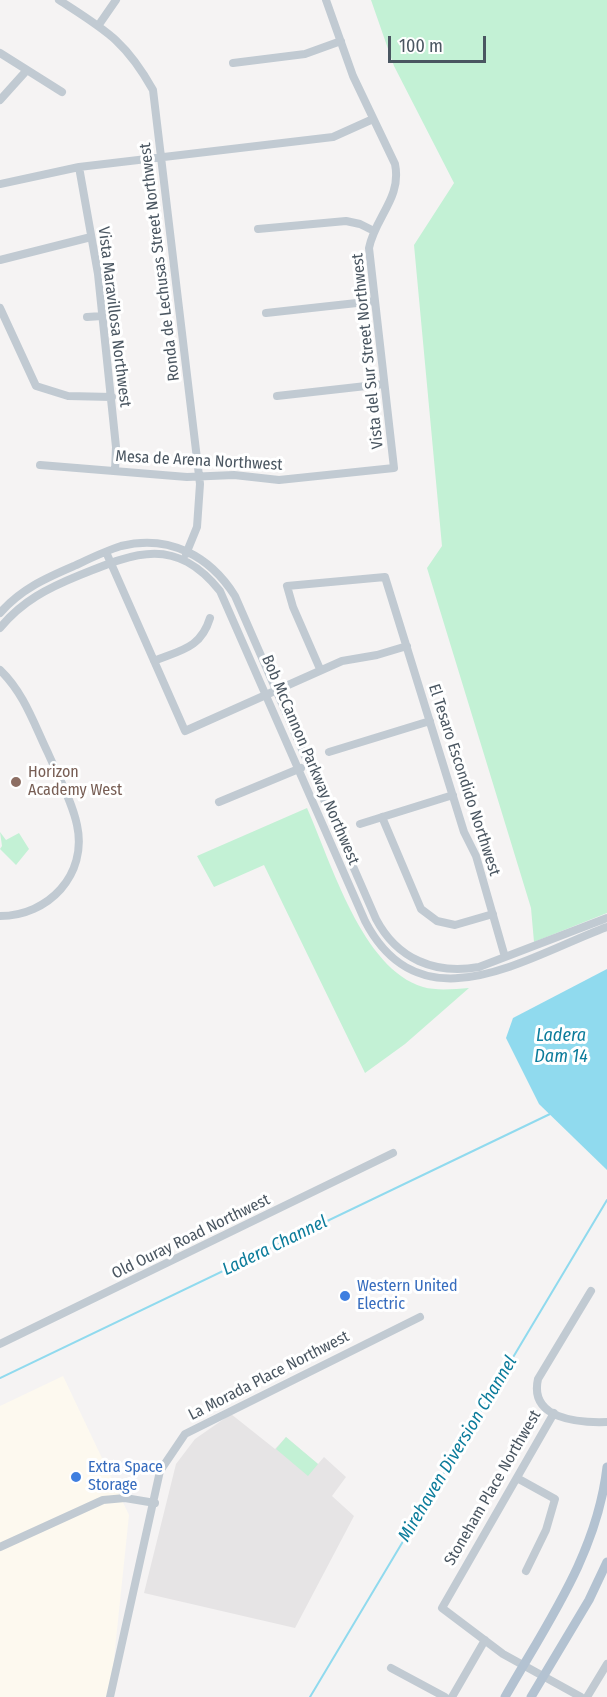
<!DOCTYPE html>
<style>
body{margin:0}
#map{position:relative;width:607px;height:1697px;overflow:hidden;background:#f5f3f3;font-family:"Fira Sans Condensed",sans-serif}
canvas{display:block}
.scale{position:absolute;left:388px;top:36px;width:98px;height:27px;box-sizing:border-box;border:3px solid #4a5661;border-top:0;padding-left:8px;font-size:18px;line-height:21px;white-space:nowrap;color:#4a5661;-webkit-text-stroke:4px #fff;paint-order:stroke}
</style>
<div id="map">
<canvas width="607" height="1697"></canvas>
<div class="scale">100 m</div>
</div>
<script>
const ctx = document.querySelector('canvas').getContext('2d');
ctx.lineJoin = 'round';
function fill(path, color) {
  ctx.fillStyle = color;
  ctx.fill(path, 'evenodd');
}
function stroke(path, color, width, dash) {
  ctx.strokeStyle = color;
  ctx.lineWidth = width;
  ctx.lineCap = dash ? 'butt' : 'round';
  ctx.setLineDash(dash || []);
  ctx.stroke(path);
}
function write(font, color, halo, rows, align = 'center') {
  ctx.font = font + ' "Fira Sans Condensed",sans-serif';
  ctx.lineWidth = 6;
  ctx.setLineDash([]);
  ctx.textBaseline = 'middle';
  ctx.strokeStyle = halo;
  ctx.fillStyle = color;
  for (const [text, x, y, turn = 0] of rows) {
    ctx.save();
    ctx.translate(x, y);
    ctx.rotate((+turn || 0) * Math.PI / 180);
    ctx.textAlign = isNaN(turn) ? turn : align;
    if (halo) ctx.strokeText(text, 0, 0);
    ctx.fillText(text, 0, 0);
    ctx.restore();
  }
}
fill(new Path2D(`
 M63,1376L129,1515L110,1697H0V1406Z`), '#fdf9ef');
fill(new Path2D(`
 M231,1414L275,1449L286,1437L318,1464L324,1457L346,1477L332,1496L354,1516L295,1628L144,1593L176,1464L195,1439Z`), '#e6e4e5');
fill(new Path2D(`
 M371,0H607V913L534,942L531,908L427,568L442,546L414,245L454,183L394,66Z
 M307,808C331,862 362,969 423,987C437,991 454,989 469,988L405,1044L365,1073L264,865L214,887L197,856Z
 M0,832L6,840L19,833L29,849L16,865L0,849L2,846Z
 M286,1437L318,1464L308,1476L276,1449Z`), '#c3f1d5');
fill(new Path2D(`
 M607,969V1170L539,1104L506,1038L513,1018Z`), '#90daee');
stroke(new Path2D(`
 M0,1378L550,1114
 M310,1697L607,1200`), '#90daee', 2);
stroke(new Path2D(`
 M59,0C105,30 125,40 153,90L200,484L197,527L186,554
 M98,26L116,0
 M0,53L62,92
 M233,63L305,54L341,41
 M0,100L27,70
 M79,167L98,274L116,447L115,471
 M0,184L79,167L333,137L373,119
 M258,229L346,221L360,224L372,230
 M0,260L91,237
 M0,308L36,386L68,396L112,397
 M266,313L375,301
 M87,317L102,316
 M277,396L384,384
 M40,465L187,477L234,475L279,480L394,468L369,248C375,217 402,198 395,164L353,76L326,0
 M106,552L185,731L342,661L377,655L407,646
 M0,613C21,589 46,578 74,566C89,559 105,551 121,546C169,534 210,556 235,596L376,919C397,959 435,975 479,967L607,918
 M0,628C22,601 48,588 80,575C136,552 176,536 220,591L365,921C421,1029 526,957 607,927
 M154,661C181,650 201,648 210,618
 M320,669L293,607L287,586L385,577L464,832L476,856L505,957
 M0,670C24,693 34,724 48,753C58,776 72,801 77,825C88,875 48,916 0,916
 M329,752L430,721
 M219,802L301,768
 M382,817L421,909L437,921L455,925L493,914
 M360,824L453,795
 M591,1291L538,1379C529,1419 578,1423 607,1422
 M0,1344L393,1153
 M554,1413L442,1608L503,1654L581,1697
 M517,1478L555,1499L546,1530L526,1571
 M0,1547L103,1500L125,1498L155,1503
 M391,1668L445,1697
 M110,1697L160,1471L185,1434L420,1317
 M452,1697L485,1640
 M587,1697L607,1664`), '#c1cad2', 8);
stroke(new Path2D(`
 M505,1697C547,1623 597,1554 607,1467
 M531,1697L589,1600L607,1562`), '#b3c2d1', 9);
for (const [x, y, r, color] of [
 [16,782,6,"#8d6e63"],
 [345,1296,6,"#3f7fe0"],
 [76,1477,6,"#3f7fe0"]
]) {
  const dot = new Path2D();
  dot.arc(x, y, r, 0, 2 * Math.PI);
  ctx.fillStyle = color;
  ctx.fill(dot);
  stroke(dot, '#fff', 2);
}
write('16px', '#4a5661', '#fff', [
 ["Ronda de Lechusas Street Northwest",160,262,-97],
 ["Vista Maravillosa Northwest",114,317,83],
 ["Vista del Sur Street Northwest",368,351,-96],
 ["Mesa de Arena Northwest",199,461,3],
 ["Bob McCannon Parkway Northwest",310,760,67],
 ["El Tesaro Escondido Northwest",464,780,72],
 ["Old Ouray Road Northwest",191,1237,-26],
 ["La Morada Place Northwest",269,1376,-27],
 ["Stoneham Place Northwest",493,1488,-60]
]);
write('16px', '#785e54', '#fff', [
 ["Horizon",28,773],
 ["Academy West",28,791]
], 'left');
write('16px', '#366cbe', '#fff', [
 ["Western United",357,1287],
 ["Electric",357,1305],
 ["Extra Space",88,1468],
 ["Storage",88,1486]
], 'left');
write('italic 18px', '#0c7c9b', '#fff', [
 ["Ladera",561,1036],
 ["Dam 14",561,1057],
 ["Ladera Channel",275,1246,-26],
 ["Mirehaven Diversion Channel",458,1449,-59]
]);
</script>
